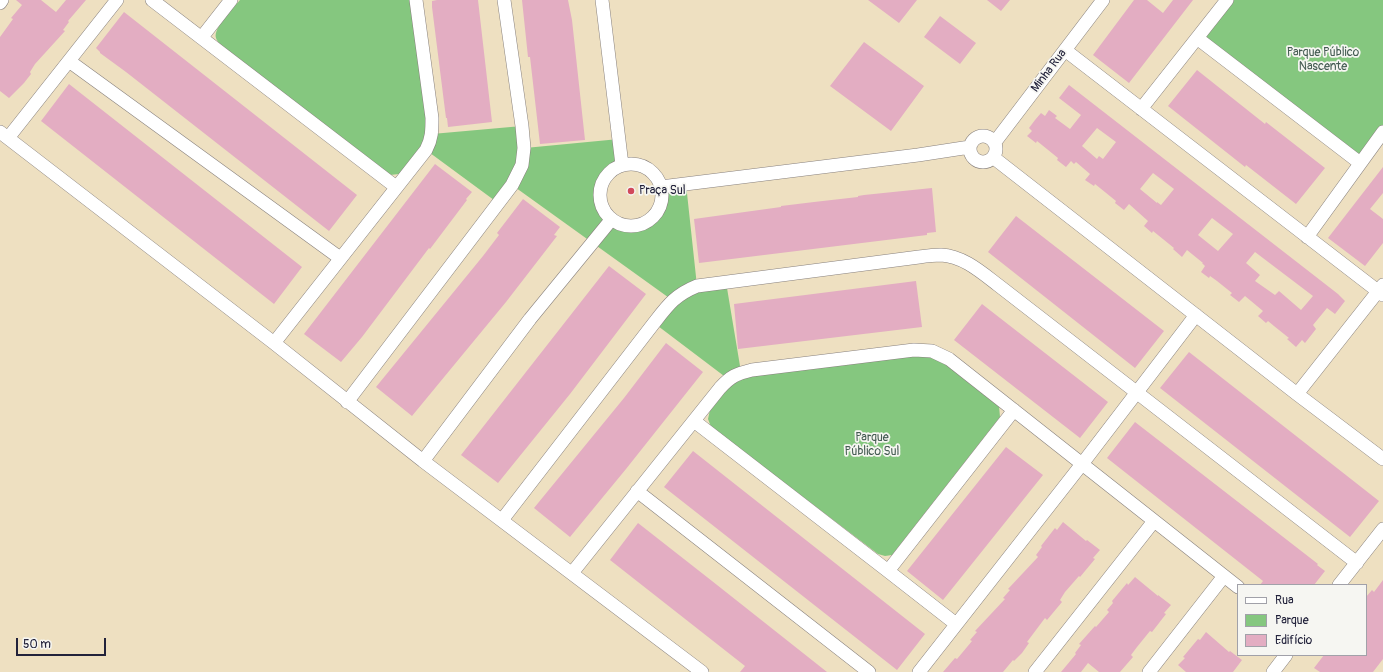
<!DOCTYPE html>
<meta charset="utf-8">
<style>
body{margin:0}
#map{position:relative;width:1383px;height:672px;overflow:hidden;background:#eee0c1;font-family:Pangolin,sans-serif}
canvas{display:block}
.legend{position:absolute;left:1237px;top:584px;width:130px;height:72px;box-sizing:border-box;background:#f6f6f2;border:1px solid #a1a1a9;margin:0;padding:5px 7px;list-style:none;font-size:12px;color:#22223b}
.legend li{display:flex;align-items:center;gap:8px;height:20px}
.legend b{width:20px;border:1px solid #a1a1a9}
.scale{position:absolute;left:16px;top:638px;width:90px;height:18px;box-sizing:border-box;border:2px solid #22223b;border-top:0;padding-left:5px;font-size:12px;line-height:14px;white-space:nowrap;color:#22223b;-webkit-text-stroke:3px #f6f6f2;paint-order:stroke}
</style>
<div id="map">
<canvas width="1383" height="672"></canvas>
<ul class="legend">
<li><b style="height:5px;background:#fff"></b>Rua</li>
<li><b style="height:11px;background:#85c77f"></b>Parque</li>
<li><b style="height:11px;background:#e3adc2"></b>Edifício</li>
</ul>
<div class="scale">50 m</div>
</div>
<script>
const ctx = document.querySelector('canvas').getContext('2d');
ctx.lineJoin = 'round';
function fill(path, color) {
  ctx.fillStyle = color;
  ctx.fill(path, 'evenodd');
}
function stroke(path, color, width, dash) {
  ctx.strokeStyle = color;
  ctx.lineWidth = width;
  ctx.lineCap = dash ? 'butt' : 'round';
  ctx.setLineDash(dash || []);
  ctx.stroke(path);
}
function write(font, color, halo, rows, align = 'center') {
  ctx.font = font + ' Pangolin,sans-serif';
  ctx.lineWidth = 3.5;
  ctx.setLineDash([]);
  ctx.textBaseline = 'middle';
  ctx.strokeStyle = halo;
  ctx.fillStyle = color;
  for (const [text, x, y, turn = 0] of rows) {
    ctx.save();
    ctx.translate(x, y);
    ctx.rotate((+turn || 0) * Math.PI / 180);
    ctx.textAlign = isNaN(turn) ? turn : align;
    if (halo) ctx.strokeText(text, 0, 0);
    ctx.fillText(text, 0, 0);
    ctx.restore();
  }
}
fill(new Path2D(`
 M240,0H411L432,134L522,126L525,148L619,139L622,165C573,190 616,248 651,218C661,210 662,199 661,187L686,184L697,286L726,282L741,372L912,356L929,357L943,362L999,406L1000,417L892,555L885,556L878,554L711,427L708,419L710,410L728,379L654,323L672,300L512,185L498,203L426,150L399,174L390,175L224,48C222,45 217,42 216,38C213,28 233,8 240,0Z
 M1227,0H1383V132L1360,163L1197,38Z`), '#85c77f');
fill(new Path2D(`
 M16,0H41L56,12L66,0H86L68,21L69,22L63,30L65,31L35,64L30,72L31,74L24,83L9,98L0,91V37L13,19L11,18L22,5Z
 M437,0H478L492,122L448,127L447,118H446L432,7V1Z
 M522,0H568L572,20L585,140L540,144L530,57H528Z
 M868,0H917L899,23Z
 M987,0H1010L1001,11Z
 M1134,0H1147L1163,13L1173,0H1193L1129,83L1093,55Z
 M124,12L357,195L329,231L126,72L100,53V52L96,48Z
 M940,16L976,43L960,64L924,37Z
 M864,42L924,86L891,131L830,86Z
 M1197,70L1265,124L1266,122L1271,126L1325,168L1296,204L1246,165L1245,167L1168,106Z
 M69,84L302,267L274,304L41,121Z
 M1069,85L1338,294L1345,301L1335,314L1327,308L1313,325L1316,329L1305,343L1302,340L1296,347L1287,339L1289,338L1274,326L1268,321L1266,323L1258,316L1263,311L1245,296L1239,302L1230,295L1232,293L1217,281L1210,276L1209,278L1201,272L1205,266L1202,263H1203L1187,250L1182,257L1173,249L1174,248L1153,231L1152,233L1144,226L1148,221L1129,204L1124,210L1115,203L1116,201L1095,184L1094,186L1085,180L1090,174L1076,162L1074,164L1071,161L1066,167L1057,160L1058,158L1037,141L1036,143L1027,136L1032,131L1029,128L1035,120L1041,113L1045,116L1049,110L1057,116L1055,118L1070,129L1081,115L1059,98ZM1097,128L1116,142L1103,159L1099,156L1097,159L1082,146ZM1153,173L1174,189L1161,205L1157,202V203L1140,189ZM1212,218L1233,234L1218,251L1198,235ZM1255,252L1313,296L1301,310L1279,291L1275,295L1255,281L1260,275L1246,263Z
 M435,164L472,192L466,199L467,200L430,249L429,248L362,337L341,362L304,334Z
 M1383,167V193L1370,209L1383,219V243L1365,266L1328,238Z
 M932,188L936,232L927,233V235L699,263L694,219L781,207V206L814,202L858,197V196L864,195Z
 M523,199L560,227L554,235L557,236L506,302L412,416L376,387L483,256L499,235L497,233Z
 M1016,216L1164,331L1135,368L988,252Z
 M609,266L646,294L570,394L498,483L461,455Z
 M916,281L922,327L738,349L734,304Z
 M982,304L1108,402L1080,438L954,340Z
 M666,343L703,372L626,469L570,537L534,508L624,398Z
 M1189,352L1379,501L1350,537L1160,388Z
 M1135,422L1318,564L1317,565L1325,571L1314,585H1260L1263,581L1107,458Z
 M1006,447L1043,475L943,600L907,571Z
 M693,451L925,634L897,670L664,487Z
 M1063,522L1086,541L1087,540L1100,550L1093,558L1095,559L1080,577L1079,576L1065,592L1060,600L1062,602L1047,620L1045,618L1027,642L1029,643L1022,653L1014,661L1013,660L1003,672H943L955,658L957,659L972,641L970,640L977,632L975,631L1005,599L1003,598L1010,590L1008,589L1038,557L1036,555L1042,547L1041,546L1055,528L1057,530Z
 M638,523L712,581L827,672H740L745,666L610,560Z
 M1135,577L1158,596V595L1171,605L1164,613L1166,614L1152,632L1150,631L1137,647L1131,655L1133,657L1120,672H1099L1088,663L1081,672H1061L1076,654L1075,653L1081,645L1079,644L1095,626L1096,627L1109,612L1107,610L1113,603L1112,601L1127,583L1128,585Z
 M1383,580V659L1373,672H1320L1314,668L1324,655H1366V597L1372,590L1374,592Z
 M1206,632L1229,652L1230,651L1242,660L1233,672H1186L1178,665L1185,658L1183,657L1198,639L1200,640Z`), '#e3adc2');
const minor = new Path2D(`
 M152,0L396,187
 M602,0L622,165
 M0,3L2,0
 M202,37L231,0
 M1197,38L1360,163
 M1065,50L1383,295
 M69,61L340,258
 M1141,109L1227,0
 M0,132L274,343L423,461L702,672
 M970 149a13 13 0 1 1 26 0a13 13 0 1 1-26 0Z
 M8,138L117,0
 M995,142L1103,0
 M994,158L1297,394L1383,459
 M600 195a31 31 0 1 1 62 0a31 31 0 1 1-62 0Z
 M661,187L918,155L970,147
 M1307,237L1383,132
 M274,343L426,150C432,139 432,130 432,118L416,0
 M1297,394L1383,285
 M347,402L512,185L522,165L524,148L522,126L504,0
 M694,421L888,571L956,624
 M423,461L530,319L611,220
 M637,491L869,672
 M502,520L654,323C668,305 675,295 697,286L919,257C926,256 933,255 941,255C963,256 981,272 998,285L1357,563
 M888,571L1014,410
 M572,573L720,388C731,376 736,374 752,370L914,350L932,351L949,359L1238,587
 M1339,585L1383,529
 M919,672L1082,464L1196,315
 M1035,672L1154,521
 M1149,672L1224,576
 M1273,672L1286,655`);
stroke(minor, '#88817e', 14);
stroke(minor, '#fff', 13);
for (const [x, y, r, color] of [
 [631,191,4,"#d1495b"]
]) {
  const dot = new Path2D();
  dot.arc(x, y, r, 0, 2 * Math.PI);
  ctx.fillStyle = color;
  ctx.fill(dot);
  stroke(dot, '#f6f6f2', 1.5);
}
write('12px', '#455c53', '#f6f6f2', [
 ["Parque Público",1323,53],
 ["Nascente",1323,67],
 ["Parque",872,438],
 ["Público Sul",872,452]
]);
write('12px', '#22223b', '#f6f6f2', [
 ["Minha Rua",1049,71,-53]
]);
write('12px', '#22223b', '#f6f6f2', [
 ["Praça Sul",639,191]
], 'left');
</script>
